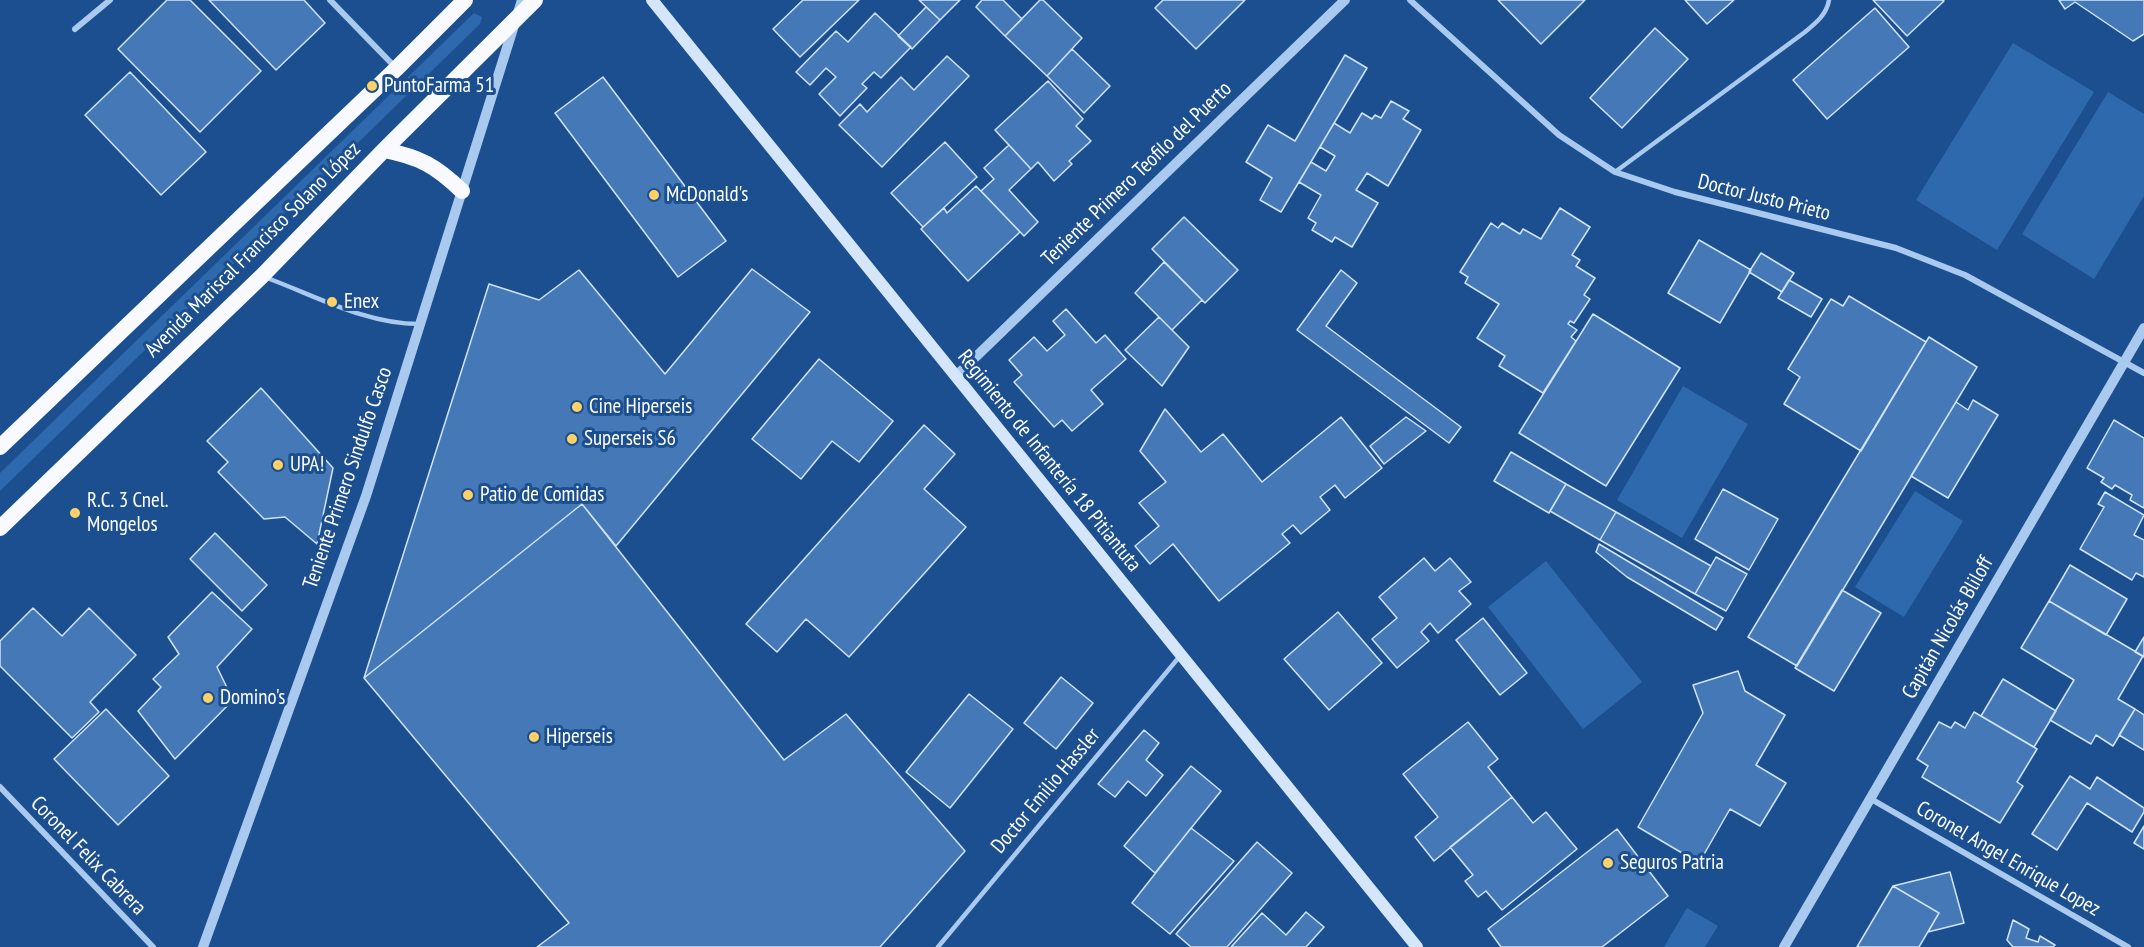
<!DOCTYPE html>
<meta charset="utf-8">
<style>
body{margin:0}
canvas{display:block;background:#1b4f8f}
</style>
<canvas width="2144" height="947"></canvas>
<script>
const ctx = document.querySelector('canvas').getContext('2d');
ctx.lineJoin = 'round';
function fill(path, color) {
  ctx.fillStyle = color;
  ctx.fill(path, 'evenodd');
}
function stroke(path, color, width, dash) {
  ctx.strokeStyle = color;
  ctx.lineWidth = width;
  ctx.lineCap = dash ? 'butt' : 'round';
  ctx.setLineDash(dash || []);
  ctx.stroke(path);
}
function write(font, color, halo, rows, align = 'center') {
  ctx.font = font + ' "PT Sans Narrow",sans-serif';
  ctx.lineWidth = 6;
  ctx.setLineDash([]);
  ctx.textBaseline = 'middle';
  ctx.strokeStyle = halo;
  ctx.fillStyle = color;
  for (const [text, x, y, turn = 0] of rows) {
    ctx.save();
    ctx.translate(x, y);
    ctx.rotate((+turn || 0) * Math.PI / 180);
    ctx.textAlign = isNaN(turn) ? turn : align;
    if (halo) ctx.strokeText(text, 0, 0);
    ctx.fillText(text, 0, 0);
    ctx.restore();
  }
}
fill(new Path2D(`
 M474,13L482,17L480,24L0,491V473Z
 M2013,43L2094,92L1997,250L1916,200Z
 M2108,92L2144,114V196L2094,279L2022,234Z
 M1683,386L1748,424L1682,538L1617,500Z
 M1915,491L1963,521L1904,617L1855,587Z
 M1546,561L1642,682L1583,729L1488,607Z
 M1687,908L1718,926L1705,947H1664Z`), '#2e69ad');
const building = new Path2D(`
 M167,0H190L261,71L200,132L118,49Z
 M209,0H304L325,23L276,70Z
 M803,0H859L800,57L773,29Z
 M919,0H960L940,20Z
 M982,0H1003L1022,19L1005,36L976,7Z
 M1040,0H1043L1082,38L1047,76L1005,36Z
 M1163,0H1245L1196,49L1155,8Z
 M1498,0H1585L1541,44Z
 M1685,0H1734L1707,24Z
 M1873,0H1942L1944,1L1907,36Z
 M2059,0H2144V34L2133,41L2075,2L2065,9Z
 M926,7L940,20L912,49L898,36Z
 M1875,8L1909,47L1827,119L1793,80Z
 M875,13L911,47L881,78L874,72L862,84L867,88L840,116L819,94L836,77L826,68L810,85L796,72L836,31L848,42Z
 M1655,28L1688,59L1622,128L1590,98Z
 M1072,49L1110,86L1084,113L1047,76Z
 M1345,55L1367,68L1281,212L1260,200L1272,178L1246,162L1268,125L1295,141Z
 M947,56L969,76L882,167L839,125L860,104L867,112L901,77L914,90Z
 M130,72L206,152L161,195L85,115Z
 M603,77L726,241L678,277L555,113Z
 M1048,81L1083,119L1076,126L1091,141L1069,161L1072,164L1054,181L1038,162L1031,169L995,130Z
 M1391,101L1409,111L1403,119L1421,130L1388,186L1367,173L1356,190L1378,203L1352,247L1335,237L1332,242L1312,230L1316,223L1308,218L1321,195L1299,182L1311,162L1326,171L1335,156L1320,147L1334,123L1350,133L1362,113L1372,119L1375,115L1381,118Z
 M945,142L977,177L923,227L891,193Z
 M1009,145L1031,169L1009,190L1038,222L1024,236L981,191L994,179L984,168Z
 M976,186L1020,232L968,281L921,229L944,208L947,213Z
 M1560,208L1590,227L1572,255L1580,260L1576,266L1595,278L1584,295L1590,299L1574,323L1570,321L1568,324L1577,330L1571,337L1576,341L1543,393L1499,366L1505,356L1477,338L1499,304L1465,283L1468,277L1460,272L1491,223L1498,228L1502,223L1520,234L1523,229L1541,239Z
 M1184,217L1238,270L1205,303L1152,249Z
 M1699,240L1751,270L1720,323L1668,293Z
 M1761,253L1794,273L1782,292L1749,272Z
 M1164,262L1202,300L1172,330L1135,293Z
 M752,269L810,312L616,546L582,504L364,678L489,284L539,300L579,270L665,374Z
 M1341,270L1357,283L1326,326L1461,427L1449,443L1297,330Z
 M1789,280L1822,299L1811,317L1778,298Z
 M1849,296L1926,342L1861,451L1784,404L1800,377L1788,369L1831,299L1843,306Z
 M1066,309L1096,343L1105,335L1126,359L1091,390L1103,404L1072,431L1062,420L1054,427L1014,382L1022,375L1009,360L1034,337L1047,351L1065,335L1053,321Z
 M1593,314L1680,368L1606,486L1519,433Z
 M1159,317L1189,347L1162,386L1125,350Z
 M1929,337L1977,367L1797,666L1748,637Z
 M819,359L893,421L859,462L832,441L801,479L752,439Z
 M261,388L333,468L317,544L285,517L264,519L218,472L228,462L207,441Z
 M1973,400L1998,415L1948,498L1911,476L1956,402L1968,410Z
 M1165,409L1201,452L1223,434L1262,482L1341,417L1382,468L1345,498L1335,485L1320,497L1330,510L1301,534L1293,525L1282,534L1290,543L1219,601L1173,544L1150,564L1135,546L1159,526L1139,503L1166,482L1140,451Z
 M1406,417L1426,431L1384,464L1370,446Z
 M2114,420L2144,438V508L2130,500L2132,495L2115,485L2112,489L2101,482L2104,478L2087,468Z
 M924,425L955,454L924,489L966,527L849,657L806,619L777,652L746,624Z
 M1511,452L1566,484L1549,513L1494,481Z
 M1566,484L1616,512L1600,540L1550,511Z
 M1723,489L1778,519L1749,570L1695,539Z
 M2105,492L2144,515L2134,535L2144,540V577L2136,573L2132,580L2080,549L2104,507L2098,504Z
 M582,504L784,760L846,714L965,851L880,947H537L569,923L364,678Z
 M1616,512L1711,566L1695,594L1600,540Z
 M215,533L267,585L242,611L190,559Z
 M1599,544L1723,618L1716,630L1627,577L1596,552Z
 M1716,557L1747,574L1726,611L1695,594Z
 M1424,558L1435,571L1450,558L1471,582L1459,591L1471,604L1438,633L1430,623L1421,632L1429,641L1397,668L1372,639L1397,618L1379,597Z
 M2070,565L2127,599L2106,635L2049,601Z
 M1842,590L1881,613L1834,691L1795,668Z
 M212,592L252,629L217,667L233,700L175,759L138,711L161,687L153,679L179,654L168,637Z
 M2049,601L2143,656L2118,699L2135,709L2113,746L2096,735L2091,744L2050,720L2074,680L2021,648Z
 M33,608L62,636L89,608L136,655L90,702L99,712L72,738L0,666V641Z
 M1338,612L1382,663L1329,710L1284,659Z
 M1483,618L1527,673L1500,695L1456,640Z
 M2144,637V657L2135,652Z
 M1738,671L1745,691L1785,715L1756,765L1786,783L1760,826L1730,809L1699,863L1638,827L1703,713L1693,685Z
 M1061,677L1093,703L1056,749L1024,723Z
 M2003,679L2056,711L2034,747L1981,716Z
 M969,694L1013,729L950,808L906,772Z
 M106,709L169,776L118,825L54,759Z
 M2135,709L2144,715V750L2119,735Z
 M1974,712L2037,749L2017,782L2023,786L2000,823L1922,777L1928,766L1917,759L1939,722L1951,728L1955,722L1965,728Z
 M1468,722L1498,759L1488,767L1512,797L1434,861L1415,837L1438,817L1403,774Z
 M1144,730L1159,743L1146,760L1163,775L1146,796L1128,781L1115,797L1098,784Z
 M1191,766L1221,791L1155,873L1124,846Z
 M2070,776L2090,789L2097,777L2144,808V812L2132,832L2087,803L2057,850L2032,834Z
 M1512,797L1533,823L1546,812L1577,849L1502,910L1486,891L1478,897L1465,881L1473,875L1450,847Z
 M2144,826V849L2134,843Z
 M1191,828L1234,861L1170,934L1132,903Z
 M1617,829L1668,896L1602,947H1501L1488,929Z
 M1257,842L1292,873L1227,947H1191L1176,934Z
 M1950,872L1964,923L1928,932L1939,913L1893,886Z
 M1893,886L1939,913L1919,947H1857Z
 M1306,912L1324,927L1306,947H1231L1262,913L1286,935Z
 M2013,920L2029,929L2026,938L2038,942L2040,936L2055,945L2053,947H2013L2007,940Z`);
fill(building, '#4478b7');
stroke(building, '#cfe3fa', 1.5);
stroke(new Path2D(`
 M1615,172L1805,32C1816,23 1827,14 1829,0
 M267,278C316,296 366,324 419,324
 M938,947L1180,656`), '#a9c9ee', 4.5);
stroke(new Path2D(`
 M330,0L396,68
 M1410,0L1559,135L1615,172L1675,192L1896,248L1965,275L2144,373
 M75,29L110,0
 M0,787L153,947
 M1871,799L2128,947`), '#a9c9ee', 6);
stroke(new Path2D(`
 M956,376L1345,0
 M203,947L366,496L522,0
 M1784,947L2144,328`), '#a9c9ee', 10);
stroke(new Path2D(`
 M652,0L1417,947`), '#d6e6fa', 12);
stroke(new Path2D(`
 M384,150C420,157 436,166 462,191
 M0,447L396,69L465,0
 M0,528L262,276L384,150L535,0`), '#f8faff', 16);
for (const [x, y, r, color] of [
 [372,86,6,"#ffd166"],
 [654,195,6,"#ffd166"],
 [332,302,6,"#ffd166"],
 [577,407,6,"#ffd166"],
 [572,439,6,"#ffd166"],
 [278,465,6,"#ffd166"],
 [468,495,6,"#ffd166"],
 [75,513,6,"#ffd166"],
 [208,698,6,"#ffd166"],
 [534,737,6,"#ffd166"],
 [1608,863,6,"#ffd166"]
]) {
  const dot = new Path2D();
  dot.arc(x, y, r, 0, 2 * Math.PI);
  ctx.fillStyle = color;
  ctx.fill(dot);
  stroke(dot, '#1b4f8f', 2);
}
write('21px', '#fff', '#1b4f8f', [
 ["PuntoFarma 51",384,86],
 ["McDonald's",666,195],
 ["Enex",344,302],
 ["Cine Hiperseis",589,407],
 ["Superseis S6",584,439],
 ["UPA!",290,465],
 ["Patio de Comidas",480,495],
 ["R.C. 3 Cnel.",87,501],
 ["Mongelos",87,525],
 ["Domino's",220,698],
 ["Hiperseis",546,737],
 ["Seguros Patria",1620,863]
], 'left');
write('21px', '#fff', '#1b4f8f', [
 ["Teniente Primero Teofilo del Puerto",1137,174,-44],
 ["Doctor Justo Prieto",1764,198,14],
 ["Avenida Mariscal Francisco Solano López",253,250,-45],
 ["Regimiento de Infantería 18 Pitiantuta",1049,461,51],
 ["Teniente Primero Sindulfo Casco",348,478,-71],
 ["Capitán Nicolás Bliloff",1948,628,-60],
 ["Doctor Emilio Hassler",1046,791,-50],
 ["Coronel Felix Cabrera",88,856,46],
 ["Coronel Angel Enrique Lopez",2008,859,30]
]);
</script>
